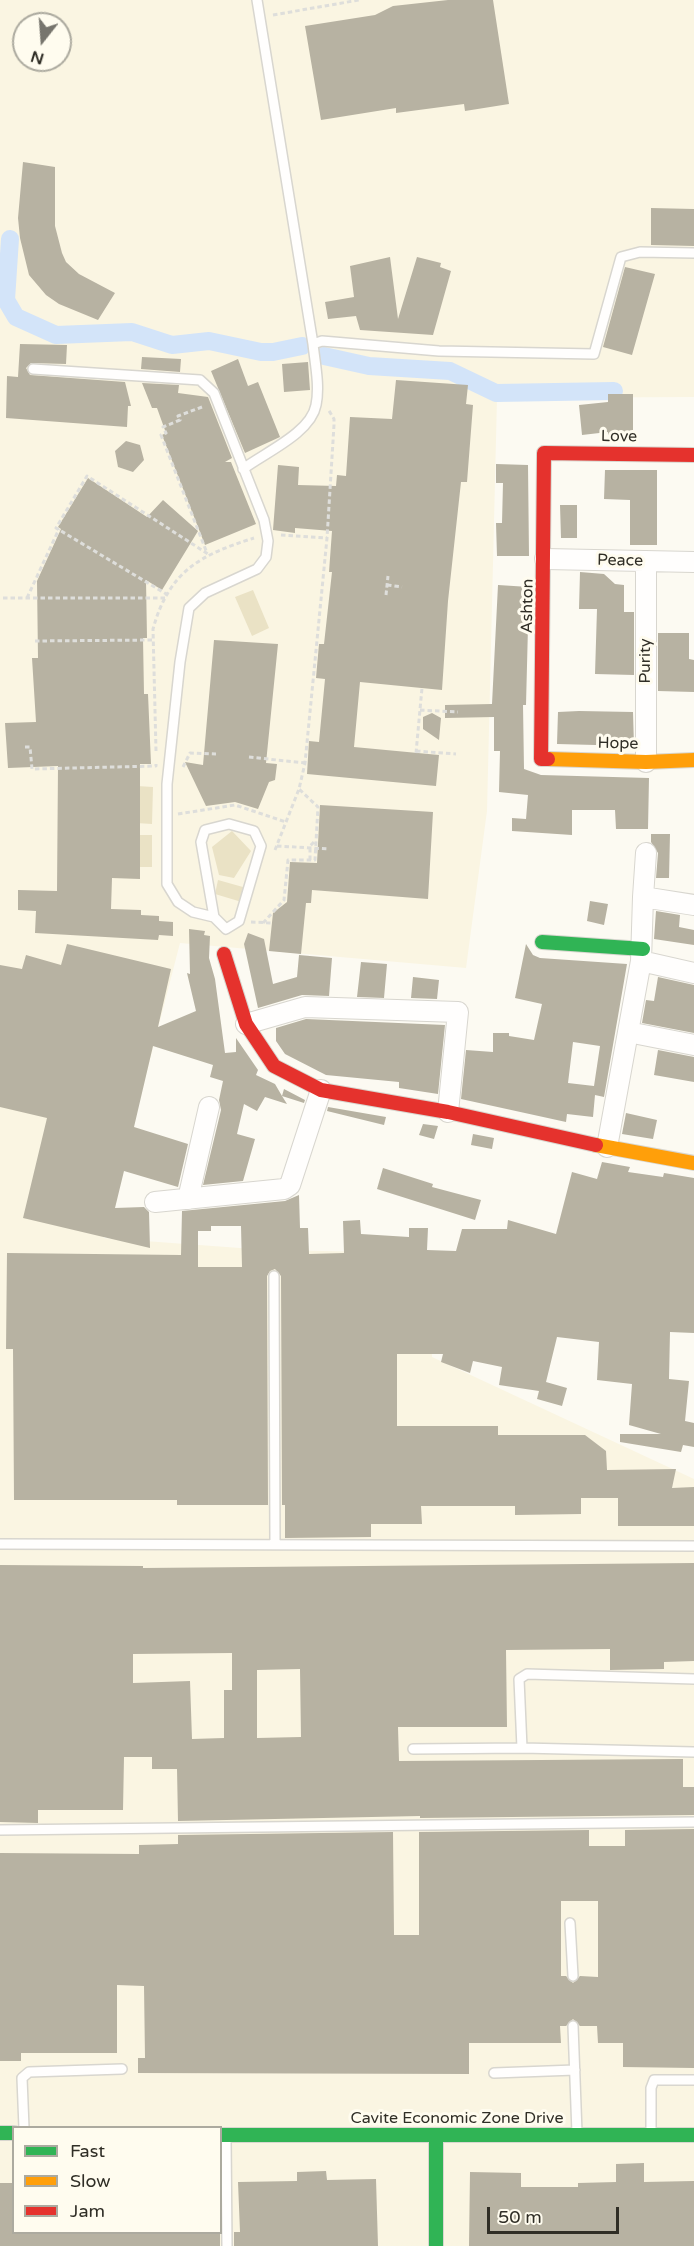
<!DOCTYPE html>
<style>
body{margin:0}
#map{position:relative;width:694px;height:2246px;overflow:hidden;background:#fcfaf2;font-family:"Varela Round",sans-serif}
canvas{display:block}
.legend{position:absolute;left:12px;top:2126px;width:210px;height:108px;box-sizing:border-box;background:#fffcef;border:2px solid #acaa9f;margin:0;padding:8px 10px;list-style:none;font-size:18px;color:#302e26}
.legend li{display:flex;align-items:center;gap:12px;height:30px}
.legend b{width:30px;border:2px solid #acaa9f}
.north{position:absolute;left:12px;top:12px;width:60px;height:60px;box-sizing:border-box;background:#fffcef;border:2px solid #acaa9f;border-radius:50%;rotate:197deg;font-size:16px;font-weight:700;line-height:24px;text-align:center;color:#302e26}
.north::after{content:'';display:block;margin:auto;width:21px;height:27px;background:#77756d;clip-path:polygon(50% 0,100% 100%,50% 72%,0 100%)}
.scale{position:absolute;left:487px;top:2207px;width:132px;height:27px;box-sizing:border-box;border:3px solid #302e26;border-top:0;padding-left:8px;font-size:18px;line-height:21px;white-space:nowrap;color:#302e26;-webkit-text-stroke:4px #fffcef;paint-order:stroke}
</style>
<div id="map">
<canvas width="694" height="2246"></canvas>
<ul class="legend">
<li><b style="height:8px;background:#30b455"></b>Fast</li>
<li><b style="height:8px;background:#ff9f0a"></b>Slow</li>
<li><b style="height:8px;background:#e5322d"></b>Jam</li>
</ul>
<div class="north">N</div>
<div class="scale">50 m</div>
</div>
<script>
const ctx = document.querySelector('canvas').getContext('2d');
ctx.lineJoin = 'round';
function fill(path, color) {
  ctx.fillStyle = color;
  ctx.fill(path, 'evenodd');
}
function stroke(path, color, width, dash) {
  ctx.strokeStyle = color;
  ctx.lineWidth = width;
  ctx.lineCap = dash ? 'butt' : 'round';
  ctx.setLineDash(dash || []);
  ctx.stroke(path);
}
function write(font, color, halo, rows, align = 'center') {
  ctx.font = font + ' "Varela Round",sans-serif';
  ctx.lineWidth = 6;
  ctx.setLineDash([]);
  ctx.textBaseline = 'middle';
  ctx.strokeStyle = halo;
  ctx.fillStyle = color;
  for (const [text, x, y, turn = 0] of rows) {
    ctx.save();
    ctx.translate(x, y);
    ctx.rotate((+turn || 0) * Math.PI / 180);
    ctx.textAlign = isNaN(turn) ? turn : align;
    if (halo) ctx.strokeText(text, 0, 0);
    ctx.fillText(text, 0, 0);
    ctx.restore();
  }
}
fill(new Path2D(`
 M0,0H694V397L497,398L487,811L466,968L180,943L104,1238L267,1250L433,1253L432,1357L694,1479V2246H0ZM24,24H60V60H24ZM14,2128H220V2232H14Z`), '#faf5e2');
fill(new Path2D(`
 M253,590L269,628L252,636L235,597Z
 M137,786L153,787L152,824L136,823Z
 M232,831L251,851L234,878L219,875L212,847Z
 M137,835H152V867H137Z
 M218,880L250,889L245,903L215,894Z`), '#eae2c5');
stroke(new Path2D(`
 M10,239L6,300L16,317L56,335L132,332L172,345L209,341L261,352H273L302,346
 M324,356L369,366L450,371L496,393L614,391`), '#d3e4f9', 18);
fill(new Path2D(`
 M448,0H493L509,104L465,111L464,104L396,113V108L321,120L305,26L375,15L393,6Z
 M23,162L55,167V226L62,253L66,262L79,274L115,293L98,320L59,304L46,295L29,275L20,238L18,218Z
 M651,208L694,209V246L651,245Z
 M390,257L398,319L417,257L441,263L440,267L451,271L433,335L360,330L356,316L328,319L325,302L354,297L350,266Z
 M625,267L655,274L632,355L603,347Z
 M20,344L67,345L66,364L31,363L26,368L30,375L125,382L131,406H128L127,427L6,418L7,376L18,377Z
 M142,357L181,359L180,372L141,369Z
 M238,359L248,386L258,382L280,437L245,453L211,371Z
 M308,362L310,390L284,392L282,364Z
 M396,380L468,385L466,404L473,405L467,482H461L448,601L442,690L360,682L354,747L439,755L436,786L307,774L309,741L319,742L325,679L316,678L319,644H324L332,572H329L332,531L295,528V533L273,530L278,465L299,467L298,485L336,486L337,475L346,476L350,417L392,419Z
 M142,383L179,385L178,393L208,397L232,458L225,462H231L256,524L205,545L162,435L166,433L157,408H152Z
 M608,394H633V438H608V432L582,435L579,405L608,402Z
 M126,441L140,445L144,460L133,472L118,467L115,451Z
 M496,464L528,465L529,556H497L496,523H502L503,483H496Z
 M605,470H657V545H630V500L604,499Z
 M88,478L147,517L163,500L198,531L162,590L146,580L147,638H143L144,694H148L151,764H140V879L112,878L111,909L141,910V915L159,916V921L173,922V936L159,935L158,940L35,933L36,911L18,910V890L57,891L58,766L8,768L5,723L36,722L32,658H38L37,581L61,529L58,527Z
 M560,505H577V538H561Z
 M580,572L604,574L615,584L624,585V612H634V675L595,674L597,609H579Z
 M498,585L529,587L526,705H523L524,769L541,775L649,778L648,829H616L615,810H572V835L512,831V818L526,819L528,795L499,792L500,751H494V717L445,718V705L492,704Z
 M658,633H689V659L694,660V692L658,691Z
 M214,640L278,644L266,763L277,764L275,780L269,782L258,809L235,802L206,806L185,762L203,765Z
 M579,711L633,712L634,746L557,744L558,712Z
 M432,713L441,718L439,740L423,729V717Z
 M320,805L433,812L428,899L312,890L311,903H306L301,954L269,951L273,913L287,902L290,862L317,863Z
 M651,834H670L669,878H656L658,853L651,842Z
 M590,901L608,904L604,925L587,921Z
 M656,911L680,915L679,927L694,930V945L654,939Z
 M189,929L205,931L204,935L210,936L209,958L215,979L225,1053L236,1052V1038L258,1070L256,1075L275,1084L282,1096L284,1089L305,1100L304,1103L282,1096L287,1104L265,1097L257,1111L244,1104L237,1134L255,1139L243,1181L203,1185L221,1110L219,1100L223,1081L210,1077L213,1065L153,1046L134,1127L188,1144L178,1187L124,1171L115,1208L144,1207L149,1212L150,1248L23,1218L47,1118L0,1107V965L22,969L26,955L61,965L67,944L171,969L158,1027L196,1011L187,973L190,974Z
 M248,933L264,939L273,984L297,977L299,955L332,958L329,996L302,995L258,1008L244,944Z
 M526,944L533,955L540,958L627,964L604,1097L595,1095L593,1117L567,1114L566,1122L461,1099L466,1050L493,1052V1033H509V1036L534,1040L542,1004L515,998ZM573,1042L600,1046L594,1086L568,1083Z
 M361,962L387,964L384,998L357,997Z
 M413,977L439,980L437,999L411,998Z
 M658,977L694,985V1033L642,1023L646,1000L654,1001Z
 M306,1019L445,1025L438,1094L399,1088V1082L326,1075L285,1054L276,1041V1028Z
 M658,1050L694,1057V1082L654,1075Z
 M328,1107L386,1117L384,1125L327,1111Z
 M626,1113L657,1120L653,1139L622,1134Z
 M423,1124L438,1126L434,1139L419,1135Z
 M473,1134L494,1138L492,1149L471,1145Z
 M602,1162L630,1167L628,1172L663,1177L664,1173L694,1178V1333L670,1332L669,1379L689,1381L685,1421L694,1423V1447L683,1445L681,1452L620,1442V1434H661L629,1425L632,1384L597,1380L599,1342L557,1337L546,1382L567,1388L562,1406L537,1399L539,1391L499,1385L502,1367L473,1361L470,1373L441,1362L443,1354H397V1426H498V1435H585L606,1451L607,1470L676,1469L672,1488L694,1487V1526H618V1498H581V1514L515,1515V1506H421L422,1524H371V1537L285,1538V1505H282L281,1276L275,1269L270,1271L267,1276L268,1505H177V1500H14L13,1349H6L7,1253L181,1255L182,1211L285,1201L299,1195L300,1228H308L309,1254L344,1253L343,1221L360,1220L361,1234L409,1237V1228H428L427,1250L456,1251L462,1229H507L508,1220L556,1234L572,1172L597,1179ZM211,1226H241L242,1267H198V1231H211Z
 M383,1168L433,1184L432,1187L481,1200L475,1220L377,1189Z
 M694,1563V1661L664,1662V1669L610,1670V1649L506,1650L507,1727H398L399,1761L683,1759V1787H694V1815L420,1818V1816L178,1821L177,1769H152V1757H124L123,1810H38V1823L0,1822V1565L143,1566V1568ZM232,1653V1690H224V1738L192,1739L190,1681L133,1683V1654ZM300,1669L301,1737L257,1738V1670Z
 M694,1829V2068L623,2067V2043H598L597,2026H580L573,2019L566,2026H560L561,2043H469V2074L138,2073V2058H145L144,1986L117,1985V2053H21V2061H0V1853L139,1854V1845L178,1844V1835L393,1832L394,1935H419V1832L589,1830V1846H625V1830ZM561,1901H598V1977L580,1976L573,1983L566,1976H561Z
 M644,2163V2182L694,2181V2246H469L470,2172L521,2173V2187H578V2183L616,2182V2164Z
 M326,2171L327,2180L376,2179L378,2246H234V2232H240L238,2182L297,2181V2172Z
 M0,2183H14V2232H220V2246H0Z`), '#b7b2a2');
const lane = new Path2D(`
 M313,344L322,341L439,351L594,354L621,257L640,252L694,253
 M33,369L200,380L214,393L264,520L268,541L266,557L257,569L205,593L189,608L180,662L167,784V884L178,902L193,912L214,917
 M243,469C264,453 311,433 316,405C320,386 315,363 313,344L257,0
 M229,824L254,831L261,846L239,921L226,929L214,917L201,842L205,830Z
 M274,1276L275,1545
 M0,1544L694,1546
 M522,1748L694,1752
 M413,1749L522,1748L519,1679L527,1674L694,1679
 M0,1830L694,1822
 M570,1923L573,1976
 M573,2026L577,2133
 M494,2073L575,2070
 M24,2128L22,2078L29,2072L122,2069
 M651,2133V2088L654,2080H694
 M226,2137L227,2246`);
const street = new Path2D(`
 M545,559L694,562
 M646,762V561
 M643,897L646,853
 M641,961L694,973
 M246,1024L305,1007L458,1012L448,1112
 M628,1032L694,1045
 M607,1147L641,961L643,897L694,905
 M188,1199L209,1107
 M155,1202L284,1189L290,1185L321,1090`);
const fast = new Path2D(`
 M542,942L643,949
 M0,2133H14
 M220,2135H694
 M436,2136V2246`);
const slow = new Path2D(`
 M548,759L646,762L694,760
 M596,1145L694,1163`);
const jam = new Path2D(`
 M548,759H541L544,453L694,455
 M224,954L246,1024L274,1066L321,1090L448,1112L596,1145`);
stroke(lane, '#d8d6cf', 12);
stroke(street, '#d8d6cf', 22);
stroke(fast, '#d8d6cf', 16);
stroke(slow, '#d8d6cf', 16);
stroke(jam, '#d8d6cf', 16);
stroke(new Path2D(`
 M273,15L359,0
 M202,407L178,416L180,420L163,427L166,433L161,435L207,553
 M281,535L327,538
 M387,585L402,587
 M168,595L56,528L87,476L208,554
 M386,595L388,576
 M3,598H166
 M27,598L59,529
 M35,641L153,640
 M420,710L458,712
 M25,747H30L32,769L156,766V764
 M156,751L153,629C169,571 200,555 254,538
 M416,751L456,754
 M416,753L422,688
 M249,757L305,763
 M183,767L190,753L216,754
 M178,814L235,805L286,822
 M277,846L329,849
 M275,850L299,789L305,763L327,538L334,425V419L328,409
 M310,860V846L315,841
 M251,922L273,923
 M263,923L284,900L288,860H315L318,807L299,789`), '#dededb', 3, [4.5, 3]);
stroke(lane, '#fffefd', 9);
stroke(street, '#fffefd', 20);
stroke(fast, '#30b455', 14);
stroke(slow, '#ff9f0a', 14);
stroke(jam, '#e5322d', 14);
write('16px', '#302e26', '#fffcef', [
 ["Love",619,437,1],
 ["Peace",620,561,1],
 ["Ashton",528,606,-89],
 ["Purity",646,661,-90],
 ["Hope",618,744,1],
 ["Cavite Economic Zone Drive",457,2119]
]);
</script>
